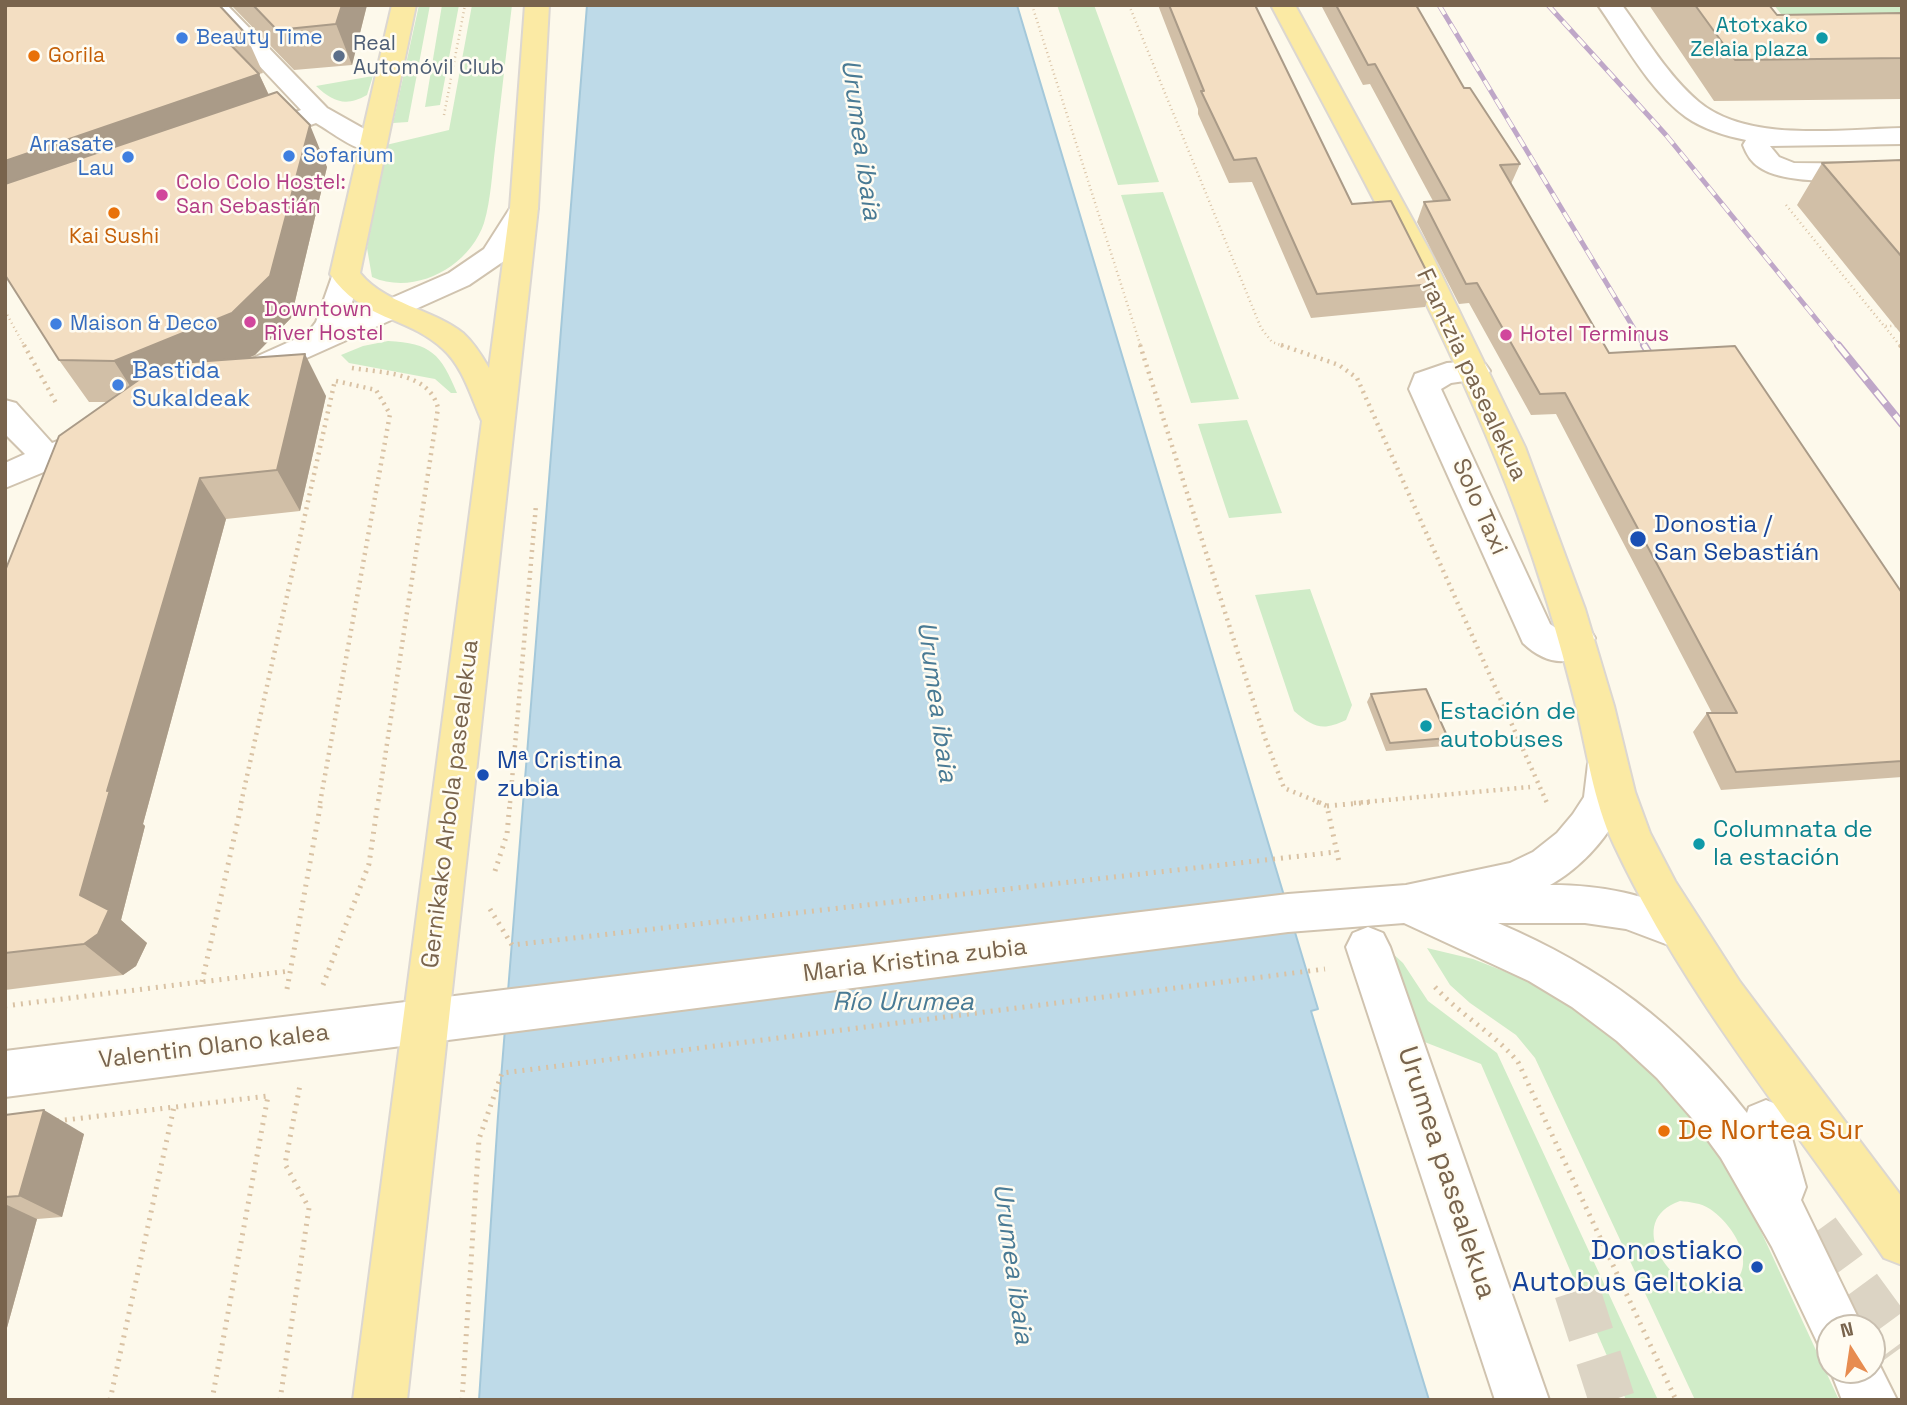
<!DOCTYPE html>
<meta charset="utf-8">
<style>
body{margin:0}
#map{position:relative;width:1907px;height:1405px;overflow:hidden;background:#fdf9eb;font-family:"Space Grotesk",sans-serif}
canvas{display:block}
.frame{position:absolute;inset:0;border:7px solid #79644d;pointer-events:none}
.north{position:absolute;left:1816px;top:1314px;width:70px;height:70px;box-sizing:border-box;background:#fffcf2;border:2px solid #c9bfb0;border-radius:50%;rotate:348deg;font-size:19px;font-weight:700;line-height:28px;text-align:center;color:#79644d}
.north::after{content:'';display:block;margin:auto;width:24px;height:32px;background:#e78c50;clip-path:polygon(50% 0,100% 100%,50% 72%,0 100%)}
</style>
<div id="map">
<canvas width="1907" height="1405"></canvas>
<div class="frame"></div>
<div class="north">N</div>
</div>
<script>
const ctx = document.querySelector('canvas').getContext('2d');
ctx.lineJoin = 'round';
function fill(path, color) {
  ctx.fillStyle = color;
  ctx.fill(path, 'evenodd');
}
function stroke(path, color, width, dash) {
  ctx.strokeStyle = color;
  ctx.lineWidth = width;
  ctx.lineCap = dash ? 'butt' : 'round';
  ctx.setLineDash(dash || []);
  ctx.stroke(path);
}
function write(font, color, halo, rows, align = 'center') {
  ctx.font = font + ' "Space Grotesk",sans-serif';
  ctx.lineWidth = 5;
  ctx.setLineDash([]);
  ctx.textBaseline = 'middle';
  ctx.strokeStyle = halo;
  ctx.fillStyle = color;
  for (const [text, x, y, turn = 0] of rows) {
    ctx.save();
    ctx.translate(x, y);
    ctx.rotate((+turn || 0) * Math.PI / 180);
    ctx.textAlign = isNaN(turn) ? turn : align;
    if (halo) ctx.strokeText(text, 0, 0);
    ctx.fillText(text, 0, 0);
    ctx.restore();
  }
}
fill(new Path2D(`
 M419,5H430L408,122L393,123Z
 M442,5H459L440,105L425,107Z
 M472,5H512C506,53 501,101 495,149C492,173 491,199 484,223C469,267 415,296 372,277L367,248L386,145L449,130Z
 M1057,5H1094L1159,182L1118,185Z
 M1774,5H1902V22L1788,23Z
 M373,76L367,95C346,107 333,102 316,86Z
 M1163,192L1239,399L1191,403L1121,195Z
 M388,341C431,343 441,354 457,393H451L435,379L349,363L341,355L363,346Z
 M1247,420L1282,513L1229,518L1198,424Z
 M1310,589L1352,705L1346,720C1323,731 1314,728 1294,711L1255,595Z
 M1427,948L1473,959L1529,981L1579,1010L1622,1040L1662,1078L1734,1173L1839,1400H1695L1535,1058L1516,1035L1470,1003L1450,985ZM1680,1201C1690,1202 1701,1203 1710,1209C1733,1224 1762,1269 1727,1287C1683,1309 1616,1223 1680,1201Z
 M1390,951L1403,963L1428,1001L1497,1053L1658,1400H1626L1481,1064L1422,1041Z`), '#d0ecc8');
const water = new Path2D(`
 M587,5H1017L1318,1009L1311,1011L1429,1400H479L498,1116Z`);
fill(water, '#bedae8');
stroke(water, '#a4c8da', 2);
stroke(new Path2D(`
 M1817,1231L1902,1347
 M1577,1291L1612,1400`), '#dcd4c4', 46, [46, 24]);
const minor = new Path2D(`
 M202,5H227L327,108L382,139L386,145L382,151C360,156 335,134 316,123C295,130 266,147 245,142L241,136L245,130L301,110Z
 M1598,5H1622C1646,38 1668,76 1699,102C1748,143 1841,129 1902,128V144L1770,146L1779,157L1794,163L1902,164V180C1866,180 1787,187 1759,167C1751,162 1746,153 1743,145L1746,140C1726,136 1703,129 1686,117C1649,90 1624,42 1598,5Z
 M524,200L534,202L538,208L519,242L504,261L469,285L253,382L242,385L231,382L226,375L231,368L307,334L316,322L335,268L345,265L355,268L360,274L348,317L449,273L484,249L514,202Z
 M1474,361L1485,364L1490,371L1485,378L1451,383L1441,389L1550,624L1560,631L1576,624L1589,628L1595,638C1578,670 1547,666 1523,643L1409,389L1415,374L1447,363Z
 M5,400L16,403L52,443L100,425L112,428L116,436L112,444L5,488V463L25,454L5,434Z
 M1608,747L1622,752C1646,800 1590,864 1550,885C1608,885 1640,895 1694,915L1701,929L1694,943L1679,949L1626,929L1585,923H1498C1601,967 1678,1024 1747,1113L1749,1107L1766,1100L1783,1107L1806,1187L1801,1200L1863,1328H1830V1351L1819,1346L1772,1247L1721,1158L1691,1117L1657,1078L1617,1041L1572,1007L1529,981L1404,923L1288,932L5,1097V1051L1288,894L1406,885L1510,863L1533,852L1557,833L1573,814L1584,797L1588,764L1594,752Z
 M1368,927L1383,933L1390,947L1549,1400H1495L1346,947L1353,933Z
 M1872,1350L1897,1400H1842L1830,1370V1369L1872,1370Z`);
const major = new Path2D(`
 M392,5H416L360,273C386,305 431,308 463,333C474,343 482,356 489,368L510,208L525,5H549L538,208L407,1400H353L482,421C471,397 463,367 443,349C406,315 362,321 330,274Z
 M1271,5H1295L1432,255L1525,447L1585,609L1614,706L1635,792L1650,833L1675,881L1740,982L1902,1197V1265L1884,1258C1791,1122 1684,995 1614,845C1593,800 1587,750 1575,702C1559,638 1540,575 1517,513C1451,336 1359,172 1271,5Z`);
stroke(minor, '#d0c3af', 4);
stroke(major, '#dcd7d1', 4);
stroke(new Path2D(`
 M1032,5L1141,347
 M1129,5L1261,328L1272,342L1286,347
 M444,115L465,5
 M1786,205L1884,326H1902
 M5,311L25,347
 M1885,327L1901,347`), '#d9c2a4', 2.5, [1, 3.5]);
stroke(new Path2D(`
 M24,345L56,403
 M1140,345L1265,738L1284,788L1321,803
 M1281,345L1339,365L1357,378L1547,803
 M1900,345L1902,348
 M352,368C383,373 429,372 438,408L378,803
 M241,803L335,380
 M320,803L390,414L376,390L336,381
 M510,803L536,505
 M1354,803L1530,787`), '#d9c2a4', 4.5, [2, 5]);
stroke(new Path2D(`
 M1317,802L1327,806L1339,862
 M1327,806L1373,802
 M495,871L507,834L510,802
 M490,909L512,945L1336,852
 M202,982L242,802
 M323,985L369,864L378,802
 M1435,987C1460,1015 1494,1033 1518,1062L1676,1400
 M287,989L321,802
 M5,1006L290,971
 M57,1121L268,1096L212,1400
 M110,1400L174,1107
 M280,1400L309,1208L285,1164L300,1085
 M462,1400L479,1139L502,1073L1325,969`), '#d9c2a4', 5, [2, 6]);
fill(minor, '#fff');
fill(major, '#fbeaa4');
const railFar1 = new Path2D(`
 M1439,5L1645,347
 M1548,5L1666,135L1839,347`);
const rail = new Path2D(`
 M1644,345L1658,368
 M1838,345L1902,424`);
stroke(railFar1, '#bfa7c8', 5);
stroke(rail, '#bfa7c8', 8);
stroke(railFar1, '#fffcf2', 3.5, [11]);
stroke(rail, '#fffcf2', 5, [15]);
fill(new Path2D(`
 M5,5L245,33L263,73L259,74L269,95L327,167L291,318L255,355L248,358L326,396L300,511L226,519L143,824L145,826L121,920L147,943L136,966L123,975L5,990V571L108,402H89L59,360Z
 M231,5H367L352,65L294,70Z
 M1158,5H1255L1352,204L1433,284L1425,307L1311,318L1252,182L1229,183L1198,114V109Z
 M1321,5H1416L1464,88L1520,164L1511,184L1609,353L1902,593V777L1721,790L1693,732L1707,713H1712L1556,414L1531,415L1469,303L1459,304L1417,222L1424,202L1433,201L1370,84L1363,85Z
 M1649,5H1769L1777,15L1902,13V99L1714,101Z
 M1902,160V335L1797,205L1822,163Z
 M1371,694L1448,738L1444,746L1386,751L1367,702Z
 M5,1115L84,1134L62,1217L37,1219L5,1335Z`), '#d1bfa7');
fill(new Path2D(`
 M342,5H367L352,65L336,24Z
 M259,74L278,115L5,213V161Z
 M310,125L327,167L291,318L255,355L141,403L114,361Z
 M305,354L326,396L300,511L277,470Z
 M200,478L226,519L143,824L145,826L121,920L147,943L136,966L123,975L84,944L80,895L107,791Z
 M44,1110L84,1134L62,1217L19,1196Z
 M5,1204L37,1219L5,1335Z`), '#aa9b88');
const building = new Path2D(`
 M10,5H219L245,33L221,35L259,74L5,161V7Z
 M253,5H342L336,24L277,30Z
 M1169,5H1255L1352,204L1391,201L1433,284L1317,294L1256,158L1234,160L1201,91H1204Z
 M1336,5H1416L1464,88H1470L1520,164L1500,165L1609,353L1735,346L1902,593V761L1736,772L1707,713H1737L1565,393L1540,394L1477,283L1466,284L1424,202L1450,200L1375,64L1368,65Z
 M1695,5H1769L1777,15L1902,13V58L1735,60Z
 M277,92L310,125L270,276L232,313L114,361L59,360L5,275V184Z
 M1902,160V257L1822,163Z
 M305,354L277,470L200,478L107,791L110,790L80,895L109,910L98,934L84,944L5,953V571L59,436L140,379L180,363Z
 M1426,689L1448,738L1390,743L1371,694Z
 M44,1110L19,1196L5,1197V1115Z`);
fill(building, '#f3dec2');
stroke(building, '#aa9b88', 2);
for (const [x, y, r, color] of [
 [182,38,7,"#3f7fe0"],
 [1822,38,7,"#0f9aa8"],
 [34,56,7,"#e8710a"],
 [339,56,7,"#5c6f8a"],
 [289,156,7,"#3f7fe0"],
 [128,157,7,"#3f7fe0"],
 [162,195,7,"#d1479c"],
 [114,213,7,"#e8710a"],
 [250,322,7,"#d1479c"],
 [56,324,7,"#3f7fe0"],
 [1506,335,7,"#d1479c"],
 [118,385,7,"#3f7fe0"],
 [1638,539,9,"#1a4fb4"],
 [1426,726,7,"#0f9aa8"],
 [483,775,7,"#1a4fb4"],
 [1699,844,7,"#0f9aa8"],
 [1664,1131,7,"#e8710a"],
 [1757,1267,7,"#1a4fb4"]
]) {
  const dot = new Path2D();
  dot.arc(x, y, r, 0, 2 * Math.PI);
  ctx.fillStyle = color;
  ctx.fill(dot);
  stroke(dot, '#fffcf2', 2.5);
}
write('21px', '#0d838f', '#fffcf2', [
 ["Atotxako",1808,26],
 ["Zelaia plaza",1808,50]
], 'right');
write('21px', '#366cbe', '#fffcf2', [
 ["Beauty Time",196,38],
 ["Arrasate",114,145,"right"],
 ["Lau",114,169,"right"],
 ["Sofarium",303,156],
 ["Maison & Deco",70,324]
], 'left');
write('21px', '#4e5e75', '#fffcf2', [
 ["Real",353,44],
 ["Automóvil Club",353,68]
], 'left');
write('21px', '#c56008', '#fffcf2', [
 ["Gorila",48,56],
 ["Kai Sushi",114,237,"center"]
], 'left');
write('21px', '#b23c85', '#fffcf2', [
 ["Colo Colo Hostel:",176,183],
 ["San Sebastián",176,207],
 ["Downtown",264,310],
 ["River Hostel",264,334],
 ["Hotel Terminus",1520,335]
], 'left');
write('24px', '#366cbe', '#fffcf2', [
 ["Bastida",132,371],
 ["Sukaldeak",132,399]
], 'left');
write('24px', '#79644d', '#fffcf2', [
 ["Frantzia pasealekua",1471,375,65],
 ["Solo Taxi",1479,507,66],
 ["Gernikako Arbola pasealekua",451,804,-83],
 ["Maria Kristina zubia",915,961,-7],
 ["Valentin Olano kalea",214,1047,-7]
]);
write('24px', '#164399', '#fffcf2', [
 ["Donostia /",1654,525],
 ["San Sebastián",1654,553],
 ["Mª Cristina",497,761],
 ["zubia",497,789]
], 'left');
write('24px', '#0d838f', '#fffcf2', [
 ["Estación de",1440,712],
 ["autobuses",1440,740],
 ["Columnata de",1713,830],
 ["la estación",1713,858]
], 'left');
write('italic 26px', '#497a94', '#fffcf2', [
 ["Urumea ibaia",860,140,82],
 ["Urumea ibaia",936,702,82],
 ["Río Urumea",903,1003],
 ["Urumea ibaia",1012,1264,82]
]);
write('28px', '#c56008', '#fffcf2', [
 ["De Nortea Sur",1678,1131]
], 'left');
write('28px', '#79644d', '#fffcf2', [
 ["Urumea pasealekua",1446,1173,72]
]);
write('28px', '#164399', '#fffcf2', [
 ["Donostiako",1743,1251],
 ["Autobus Geltokia",1743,1283]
], 'right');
</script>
